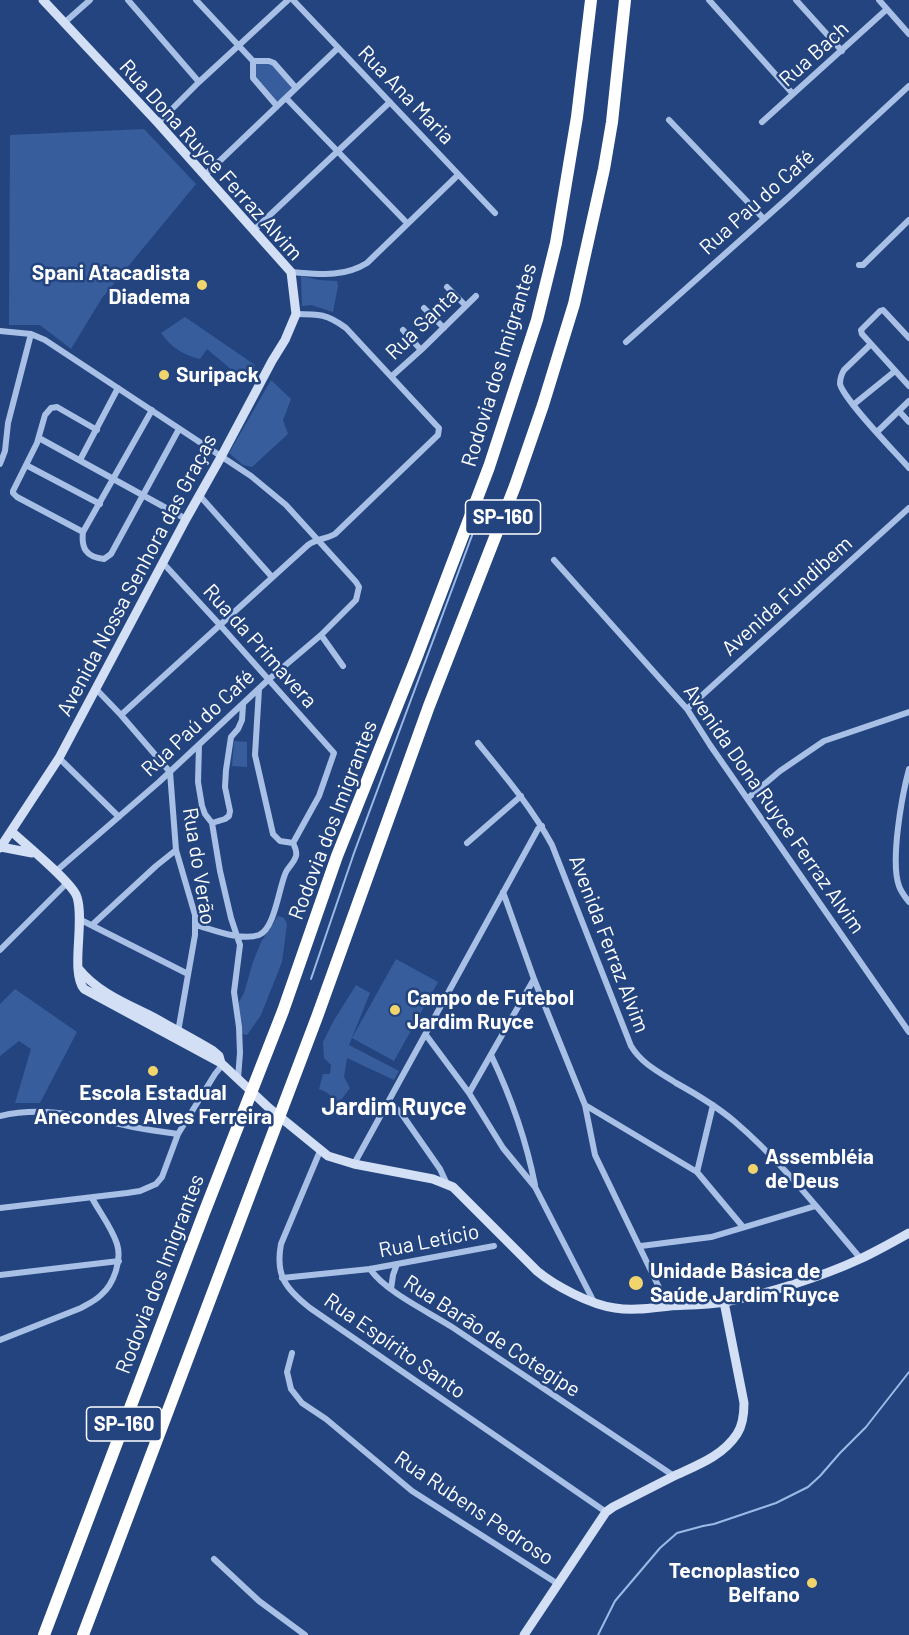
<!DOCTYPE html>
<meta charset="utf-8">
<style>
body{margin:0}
canvas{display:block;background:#23447e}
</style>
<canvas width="909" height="1635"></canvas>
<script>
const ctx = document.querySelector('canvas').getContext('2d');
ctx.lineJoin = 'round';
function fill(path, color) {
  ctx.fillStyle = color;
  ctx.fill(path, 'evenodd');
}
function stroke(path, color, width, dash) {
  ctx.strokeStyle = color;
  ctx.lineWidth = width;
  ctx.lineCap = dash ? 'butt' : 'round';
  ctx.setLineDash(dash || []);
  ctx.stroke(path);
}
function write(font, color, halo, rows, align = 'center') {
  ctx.font = font + ' Barlow,sans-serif';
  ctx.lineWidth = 5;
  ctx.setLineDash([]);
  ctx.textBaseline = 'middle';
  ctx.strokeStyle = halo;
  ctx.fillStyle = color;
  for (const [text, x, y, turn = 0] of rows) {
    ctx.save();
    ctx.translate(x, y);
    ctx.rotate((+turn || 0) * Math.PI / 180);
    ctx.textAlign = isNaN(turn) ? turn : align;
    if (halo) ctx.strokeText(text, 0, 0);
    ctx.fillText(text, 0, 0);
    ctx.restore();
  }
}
fill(new Path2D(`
 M253,61H269L296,88L277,106L254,79Z
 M144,129L196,184L102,298L71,349L40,325H9L10,135Z
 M301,276L319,280L337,281L338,286L333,312L311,305L302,306Z
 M185,317L255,365L251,379L239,376L207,349L200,359C183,355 171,347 161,333Z
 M271,380L291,399L283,420L288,434L252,467L243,465L229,453Z
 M234,741L247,742V767L232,766Z
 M278,916L284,918L287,924L282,962L261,1015L247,1035L242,1034L238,1004L244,993L253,962L261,942Z
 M396,959L438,982L394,1061L352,1038Z
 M356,985L370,993L349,1045L399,1071L394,1080L347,1058L344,1077L350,1088L335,1108C333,1097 330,1093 319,1089L323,1074H330L331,1065L324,1058L323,1042L333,1022Z
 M15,989L77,1032L40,1103H15L31,1049L19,1041L0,1056V1004Z`), '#375d9c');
stroke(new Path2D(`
 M311,979L354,853L477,522
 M598,1635L615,1601L660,1548L677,1533L703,1526L714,1524L776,1503L808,1487L820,1476L840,1453L866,1427L909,1372`), '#9cbae7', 2);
stroke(new Path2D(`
 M128,0L199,82
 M196,0L253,61
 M293,0L495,213
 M709,0L793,94
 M796,0L842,51
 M879,0L909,34
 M64,23L90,0
 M253,61V78L277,106
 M253,61H269L274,63L296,88
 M286,98L407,223
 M669,120L764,219
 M762,122L887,9
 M158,123L199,82L288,0
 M205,175L338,48
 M254,230L390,102
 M859,265H863L909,220
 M291,272C318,274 343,278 367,263L458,175
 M447,287L466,306
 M424,308L444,328
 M403,330L421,350
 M0,331L31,334L45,340L251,476L286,505L356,582L359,587L356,600L321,635L268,680L159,782L55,872
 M909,338L883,310L880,311L861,330L862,334L909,386
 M626,342L790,196L909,86
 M871,344L844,370C841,375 840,378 840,384C844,400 895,452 909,468
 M392,376L421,350L476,296
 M853,405L895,371
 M152,410L83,532C81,548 86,557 104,559L111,554L179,429
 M899,411L909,422
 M877,432L909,401
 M39,438L186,519
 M80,460L118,388
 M0,464L5,451L8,423L31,334
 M26,465L100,504
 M200,496L272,577
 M83,532L17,497L13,493V491L37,443L45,415L51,408L57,407L97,430
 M554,560L687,709L710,745L909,1032
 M163,563L220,625L334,753L319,796L293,843C295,847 297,852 296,856C294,863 289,866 286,872C279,886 275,929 259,935C240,941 214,930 196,925
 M321,635L343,666
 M96,689L121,715L170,772L176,850L195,915V935L178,1032
 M259,689L255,755L273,834L280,841L293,843
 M687,709L909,508
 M121,715L308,545C316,539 326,539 335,534L438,435L439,428L436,425L346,328C327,314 319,314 296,314
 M478,743C505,776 532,808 552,845L631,1046C642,1064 659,1072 676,1083C696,1094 716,1106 734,1121C781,1161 820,1211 861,1259
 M199,745L198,782L202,806L205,814L212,823L220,871L231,918L240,945L234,992L239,1027L240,1053L238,1078
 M59,758L119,817
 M909,769C902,795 890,861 899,886C901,892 905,897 909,902
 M748,798L780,771L824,741L909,712
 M212,823L225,819L229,816L230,811L225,787L226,770L231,737L238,729L242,720L243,705
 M467,843L521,796
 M503,892L534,979L585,1105L595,1155L668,1306
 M81,920L188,974
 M92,925L156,866L176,850
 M0,950L67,883
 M426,1035L469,1093L503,1148L535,1187L594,1302
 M491,1055C511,1097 526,1139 535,1185
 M469,1093L534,979
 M389,1102L401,1113L440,1169L447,1184
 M585,1105L697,1172L743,1227
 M0,1116C47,1105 87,1118 133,1127C148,1130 163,1132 178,1134
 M320,1151L281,1244C275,1276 286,1289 310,1308L606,1512
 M354,1164L538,829L542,826
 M697,1172L713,1105
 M0,1208L127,1193L140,1191L156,1184L162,1177L178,1134L215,1074L223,1064
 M641,1246L711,1237L815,1206
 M370,1269C386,1292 427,1311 452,1327C526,1376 600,1427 674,1476
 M0,1275L119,1261
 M282,1278L370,1269L494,1246
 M391,1289L393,1275L397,1264
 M0,1340L81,1308C88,1304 95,1301 101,1295C114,1284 122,1260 117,1244C112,1228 100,1213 92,1198
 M292,1353L287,1372L291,1389L302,1403L326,1419L412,1491L558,1584
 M214,1559L259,1601L305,1635`), '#a8c0e6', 6);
stroke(new Path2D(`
 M11,831C24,843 73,883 77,897C85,922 70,972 84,989L221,1063L269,1108L328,1156L354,1164L433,1179L453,1187L537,1271C555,1286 591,1305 615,1308C633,1311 651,1308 670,1306C688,1305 707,1305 725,1302C767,1294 821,1277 860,1259C877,1251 893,1242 909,1233
 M1,847L32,853
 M0,848L59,758L186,519L221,457L272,361L285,340L296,314L291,272L158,123L43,0
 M78,968C97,992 125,1003 151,1016C171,1027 192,1038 212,1050L219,1056L221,1063
 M524,1635L606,1512L613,1507C633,1497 652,1487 672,1477C695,1466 722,1457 737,1434C743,1425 744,1414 744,1403L724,1302`), '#d2dff5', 9);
stroke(new Path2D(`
 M44,1635L204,1213L283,1011L337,856L417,656L489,467L537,320L556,243L577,117L591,0
 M83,1635L317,1017L429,706L515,486L543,405L574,304L604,169L612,122L625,0`), '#fff', 12);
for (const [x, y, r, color] of [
 [202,285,6,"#f1d46b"],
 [164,375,6,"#f1d46b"],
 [395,1010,6,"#f1d46b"],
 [153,1071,6,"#f1d46b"],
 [753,1169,6,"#f1d46b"],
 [636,1283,8,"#f1d46b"],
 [812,1583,6,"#f1d46b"]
]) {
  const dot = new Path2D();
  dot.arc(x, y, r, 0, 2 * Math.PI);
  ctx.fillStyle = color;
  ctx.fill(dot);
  stroke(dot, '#23447e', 2);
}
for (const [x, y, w] of [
 [503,517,75],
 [124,1424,75]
]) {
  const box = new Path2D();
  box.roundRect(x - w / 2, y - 17, w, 34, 4.5);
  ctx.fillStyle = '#23447e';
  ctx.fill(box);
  stroke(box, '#fff', 1.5);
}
write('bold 20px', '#fff', null, [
 ["SP-160",503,517],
 ["SP-160",124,1424]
]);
write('21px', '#fff', '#23447e', [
 ["Rua Bach",814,54,-42],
 ["Rua Ana Maria",406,95,46],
 ["Rua Dona Ruyce Ferraz Alvim",211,160,48],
 ["Rua Pau do Café",757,202,-42],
 ["Rua Santa",422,324,-44],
 ["Rodovia dos Imigrantes",499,365,-73],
 ["Avenida Nossa Senhora das Graças",137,575,-62],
 ["Avenida Fundibem",787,596,-42],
 ["Rua da Primavera",260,646,48],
 ["Rua Paú do Café",198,723,-43],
 ["Avenida Dona Ruyce Ferraz Alvim",774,809,55],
 ["Rodovia dos Imigrantes",333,820,-69],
 ["Rua do Verão",199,866,81],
 ["Avenida Ferraz Alvim",609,944,69],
 ["Rua Letício",429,1241,-11],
 ["Rodovia dos Imigrantes",160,1274,-69],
 ["Rua Barão de Cotegipe",492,1336,33],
 ["Rua Espírito Santo",395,1346,35],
 ["Rua Rubens Pedroso",474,1508,34]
]);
write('bold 21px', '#fff', '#23447e', [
 ["Spani Atacadista",190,273,"right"],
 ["Diadema",190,297,"right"],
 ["Suripack",176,375],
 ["Campo de Futebol",407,998],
 ["Jardim Ruyce",407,1022],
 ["Escola Estadual",153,1093,"center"],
 ["Anecondes Alves Ferreira",153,1117,"center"],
 ["Assembléia",765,1157],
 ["de Deus",765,1181],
 ["Unidade Básica de",650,1271],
 ["Saúde Jardim Ruyce",650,1295],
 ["Tecnoplastico",800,1571,"right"],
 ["Belfano",800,1595,"right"]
], 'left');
write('bold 24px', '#fff', '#23447e', [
 ["Jardim Ruyce",394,1107]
]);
</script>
